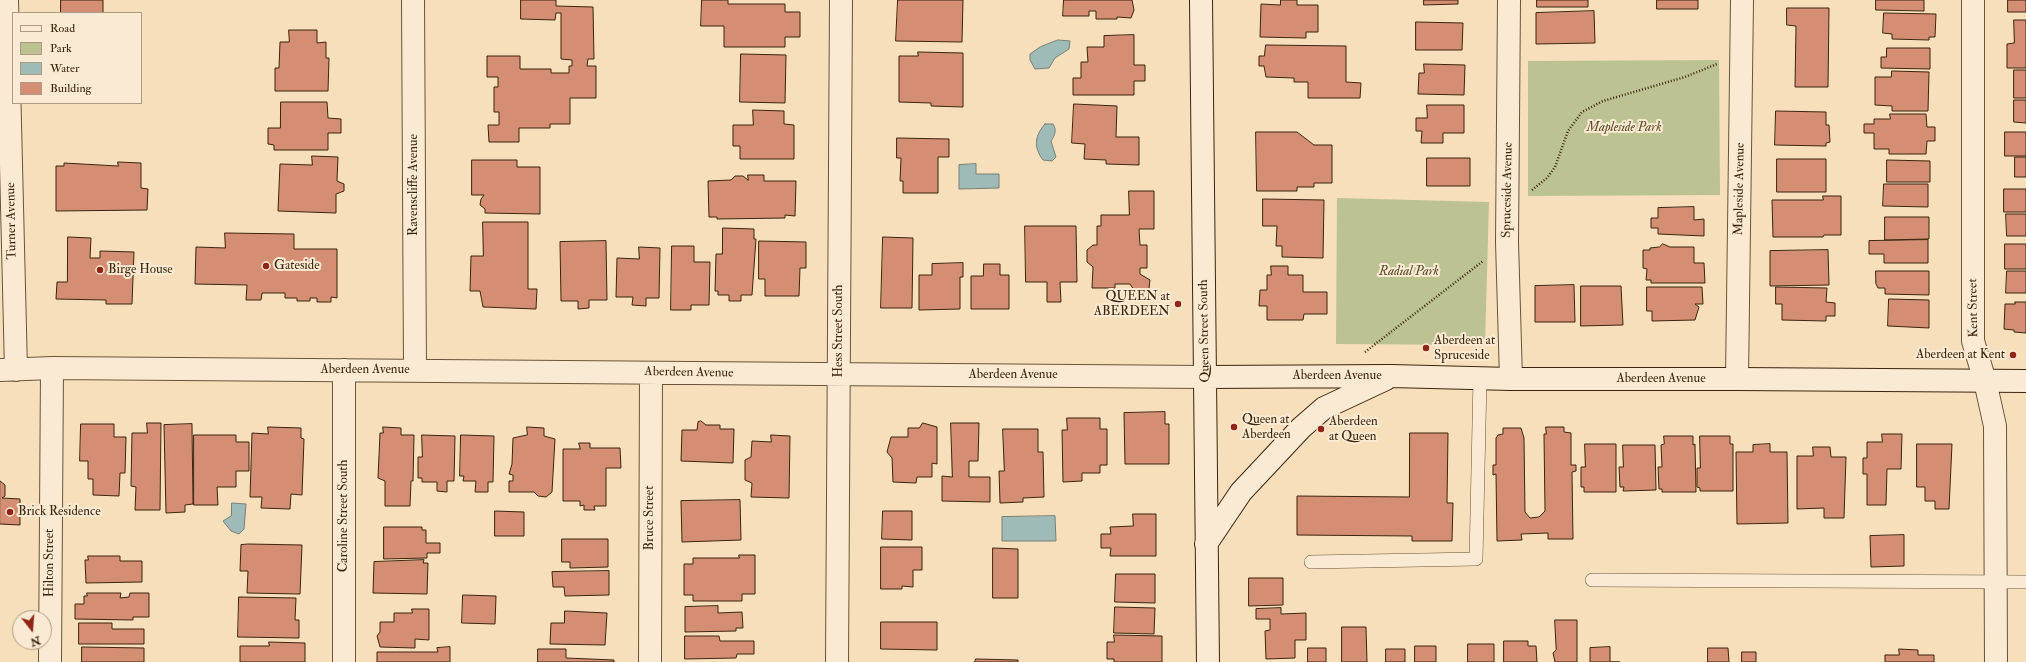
<!DOCTYPE html>
<style>
body{margin:0}
#map{position:relative;width:2026px;height:662px;overflow:hidden;background:#f7dfbb;font-family:"IM FELL Double Pica",serif}
canvas{display:block}
.legend{position:absolute;left:12px;top:12px;width:130px;height:92px;box-sizing:border-box;background:#faead3;border:1px solid #ae9b84;margin:0;padding:5px 7px;list-style:none;font-size:12px;color:#3b250d}
.legend li{display:flex;align-items:center;gap:8px;height:20px}
.legend b{width:20px;border:1px solid #ae9b84}
.north{position:absolute;left:12px;top:610px;width:40px;height:40px;box-sizing:border-box;background:#faead3;border:1px solid #ae9b84;border-radius:50%;rotate:163deg;font-size:11px;font-weight:700;line-height:16px;text-align:center;color:#3b250d}
.north::after{content:'';display:block;margin:auto;width:14px;height:18px;background:#8f2418;clip-path:polygon(50% 0,100% 100%,50% 72%,0 100%)}
</style>
<div id="map">
<canvas width="2026" height="662"></canvas>
<ul class="legend">
<li><b style="height:5px;background:#faead3"></b>Road</li>
<li><b style="height:11px;background:#bcc291"></b>Park</li>
<li><b style="height:11px;background:#9fbbb8"></b>Water</li>
<li><b style="height:11px;background:#d38e73"></b>Building</li>
</ul>
<div class="north">N</div>
</div>
<script>
const ctx = document.querySelector('canvas').getContext('2d');
ctx.lineJoin = 'round';
function fill(path, color) {
  ctx.fillStyle = color;
  ctx.fill(path, 'evenodd');
}
function stroke(path, color, width, dash) {
  ctx.strokeStyle = color;
  ctx.lineWidth = width;
  ctx.lineCap = dash ? 'butt' : 'round';
  ctx.setLineDash(dash || []);
  ctx.stroke(path);
}
function write(font, color, halo, rows, align = 'center') {
  ctx.font = font + ' "IM FELL Double Pica",serif';
  ctx.lineWidth = 4;
  ctx.setLineDash([]);
  ctx.textBaseline = 'middle';
  ctx.strokeStyle = halo;
  ctx.fillStyle = color;
  for (const [text, x, y, turn = 0] of rows) {
    ctx.save();
    ctx.translate(x, y);
    ctx.rotate((+turn || 0) * Math.PI / 180);
    ctx.textAlign = isNaN(turn) ? turn : align;
    if (halo) ctx.strokeText(text, 0, 0);
    ctx.fillText(text, 0, 0);
    ctx.restore();
  }
}
fill(new Path2D(`
 M1719,60L1720,195L1528,196V61Z
 M1337,198L1489,202L1485,345L1336,344Z`), '#bcc291');
const water = new Path2D(`
 M1058,40L1070,41L1069,49L1055,58L1049,68L1035,69L1030,60V54L1040,47Z
 M1045,124H1053C1057,130 1055,135 1051,141L1056,157L1052,161L1043,160C1033,147 1035,135 1045,124Z
 M976,164V174H999V188L959,189V165Z
 M232,503L246,504L244,529L239,534L231,531L223,521L231,516Z
 M1055,516L1056,541H1002V517Z`);
fill(water, '#9fbbb8');
stroke(water, '#777f74', 1);
const building = new Path2D(`
 M61,0H103V13H61Z
 M521,0H556V6L593,7L594,59H588L587,66H596V98H570V124H550V128H519V142H489L488,125H499V112H494V87H498V77H487V56H520V69H551V73H569V66H572V60L561,59V13H556L555,20L521,19Z
 M702,0H728V4H785V12H800V37H785V47H724V26H701Z
 M898,0H963L962,42L896,41Z
 M1064,0H1132L1134,10L1131,18L1117,17V19H1096V11H1089V16H1063Z
 M1281,0H1297V5H1318V32H1306V38L1260,37L1261,4L1280,5Z
 M1424,0H1458V4L1424,5Z
 M1537,0H1588V7H1537Z
 M1657,0H1698V9H1657Z
 M1876,0H1924V11L1876,10Z
 M2008,0H2026V12H2008Z
 M1787,8H1829L1828,87H1795L1796,26L1787,25Z
 M1594,11L1595,43L1536,44V13Z
 M1884,13L1936,14L1935,37H1929V40L1892,39V34L1883,33Z
 M2014,20H2026V68H2007V44L2014,43Z
 M1416,22L1463,23L1462,50H1416Z
 M289,30H317V43L326,42V58H329L328,91H275V68H279L280,42H289Z
 M1134,35V65H1145V81H1134V95H1073V78H1081V62H1088L1087,47H1104V36Z
 M1266,45L1346,46V82L1361,83L1360,98H1308V82H1294V78L1266,77L1264,66H1259V56H1264Z
 M1887,48H1930V69L1881,68V57H1886Z
 M918,52L963,53V107L931,106V103L899,102V56H918Z
 M741,54L786,55L785,103L740,102Z
 M1424,64L1465,65L1464,95L1418,94L1419,73H1424Z
 M2014,70H2026V98H2014Z
 M1892,71L1929,72L1928,111H1892V106L1875,105V77H1891Z
 M2014,100H2026V123L2014,122Z
 M281,102H327L328,118L341,119V133H328V150H274V145L268,144V128H280Z
 M1074,104L1117,106L1116,137H1139V165L1106,164V160L1084,159L1085,144L1072,143Z
 M1427,105H1464V133H1443V143H1421L1422,131H1416V118H1427Z
 M753,110L784,111V124L794,125V159H740V146H733V125H753Z
 M1776,111L1826,112V125H1829L1830,142L1826,143V146L1775,145Z
 M1890,114H1926L1927,127H1935V141H1927L1926,154H1889V149H1874V133H1864V124H1874V119H1890Z
 M1256,132H1297L1314,145H1332V183H1314V187H1297V191H1257Z
 M2005,132H2026V156H2005Z
 M897,138L949,139V157H938V193H903V181H900L901,158H897Z
 M312,156L338,157L337,181L344,184V191L336,194V213L278,211L280,164L312,165Z
 M2015,157H2026V177H2015Z
 M1427,158H1470V186H1427Z
 M1777,159H1826V192H1777Z
 M472,160H517V167H540V214L485,213V209L480,205L481,199L484,195H472Z
 M1887,160L1930,161V182H1887Z
 M118,162L141,163V188L148,189L147,210L56,211V166H64V163L118,166Z
 M748,175H764V181H796L795,216L785,215V218L717,219V217H709L708,181L731,180L735,176H743L748,180Z
 M1884,184H1928V207L1883,206Z
 M2004,189H2026V212H2004Z
 M1129,191H1154V229H1139L1140,245H1147V268H1140V274L1150,280L1149,288L1141,293H1136L1130,284H1115V288H1092L1093,267L1087,262V250L1093,245H1097V226H1101V215H1129Z
 M1823,196H1841V235H1824L1823,237H1773L1772,200H1823Z
 M1263,199L1324,200L1323,258L1282,257V246H1276L1277,226H1263Z
 M1694,207V220L1704,219V236L1658,234V228H1651V218H1658V208Z
 M2006,214H2026V236H2007Z
 M1885,217H1929V239L1885,240Z
 M483,222H528V289H537L536,309L483,307L480,291H470L471,256H483Z
 M1025,226H1076L1077,282H1060L1061,302H1047V282H1026Z
 M723,228L754,229V239H756L752,295H741V301H729V295H718V291H715L716,254H722Z
 M225,233L294,234V249H337V298L331,297V302H317V298H310V301H297V298H285V293H262L261,300H246L247,285L195,284L196,247L225,248Z
 M68,237L91,238L90,258H100V251L134,252L132,304H106V300L56,299L57,282H67Z
 M883,237L913,238L912,308H881Z
 M1928,240V263H1884V254H1869V241Z
 M606,241L607,300H589V308L578,309V301H561L560,242Z
 M759,241L806,242V268H800L799,296H765V279H759Z
 M1663,244L1670,247H1694V263H1704L1705,283H1651V280H1646L1647,269L1643,268V250H1650V248L1659,247Z
 M2005,244H2026V269H2005Z
 M672,246H694V262H710L709,305H691V310H671Z
 M639,247L660,248L659,298H646V306L632,305L633,297H616L617,258L639,259Z
 M1828,250L1829,285L1770,286V251Z
 M963,263V277H960V309L919,310V275H932V264Z
 M984,264H1000V275H1009V309H971V276H983Z
 M1271,266H1288V275H1303V292H1327V314H1304L1303,320H1267V306H1259L1260,290H1267V275H1271Z
 M1876,271H1929V295L1885,294V288H1878L1876,284Z
 M2007,271H2026V293H2006Z
 M1574,285L1575,322H1535V286Z
 M1581,286H1621L1623,325L1581,326Z
 M1647,287H1702L1703,304H1695L1699,307L1695,320L1652,321V311H1647Z
 M1776,287L1827,288L1826,302L1835,303V316H1826V321L1782,320V304H1776Z
 M1889,299L1929,300V328L1888,326Z
 M2015,302H2026V333L2014,332V330L2004,329L2005,304H2015Z
 M1165,412V424H1169V464H1125L1124,413Z
 M1067,418H1100V429H1107V465H1100V473H1082V481L1063,482L1062,430H1067Z
 M701,421L706,425H720V429H734L733,463L681,461L682,430H697L698,422Z
 M147,423H161L160,510H135L136,487L131,486L132,433H147Z
 M923,423L937,427V464L932,463V477H917L916,483L893,482L892,458L887,452L891,437H908V428H919Z
 M951,423H979L978,461H969V477H990V502L942,501V476L952,477Z
 M81,424H114V437H126L125,473H120L119,496L93,495V479H88V461H80Z
 M192,424L193,504L185,505V512L166,513L164,425Z
 M268,427L301,428V438L304,439L302,495L291,494L290,509L261,508L262,497H250L252,433L268,434Z
 M383,427L401,428V435H414L413,481H411L410,506H385V481L378,478L380,433H383Z
 M527,427L544,428V436L555,439L552,492L546,497L538,496L534,492H509V481H513V475L509,474L512,464L513,438L527,435Z
 M1546,427H1564V432L1571,433V465H1576V471L1572,472L1573,539H1548V533L1521,534L1522,540L1497,541L1496,474L1493,475V465H1496V438L1498,435L1503,434V428H1521L1524,438L1525,512L1530,518L1539,517L1545,511L1544,434H1546Z
 M1003,429H1038V452H1043L1044,497L1023,498V502L1000,503L999,471H1004Z
 M1410,433H1448L1447,503H1453L1452,541H1412V536L1297,535V496L1409,497Z
 M1882,434H1902L1901,469H1887L1886,505H1867V474H1863V458H1867V442H1882Z
 M194,435H236V442H249V471H236V487H217L218,505H194Z
 M422,435L455,436L454,481H447V492L437,491V482H422V478H418V457H422Z
 M461,435L494,436L493,482H488V492H475L476,481H463L464,476H460Z
 M771,435L790,436L789,498L751,497L752,483L745,480V460L751,457L752,441L771,442Z
 M1664,436H1693V445L1695,444L1696,492H1662V489H1659L1658,467H1662L1661,445L1664,444Z
 M1700,436H1730V444H1733V491H1700V488L1697,487V468H1700Z
 M579,443H590V448H620L621,468H606V506H594L595,510H584V505L580,506V501H563V449H580Z
 M1585,444H1616V492H1584V487H1581V467H1585Z
 M1770,444V452H1787L1788,523L1737,524L1736,452H1753V445Z
 M1917,444H1952L1949,509H1935V501H1925V487H1917Z
 M1623,445H1655L1656,490L1623,491L1624,487H1620L1619,467H1623Z
 M1813,447H1830L1831,457H1846L1844,518H1824V508L1797,509V456H1813Z
 M0,481L5,485V496L2,498L20,499V525L0,524Z
 M740,500L741,540L682,542L681,501Z
 M495,511L524,512V536H495Z
 M883,511H912V540L882,539Z
 M1133,514H1156V556H1110L1111,548H1101V534H1111L1110,527L1133,526Z
 M384,527H422V530H426V543H440V553H427V558L384,559Z
 M1904,535V566L1871,567L1870,536Z
 M562,539H608V567L570,568V562H562Z
 M248,544L302,545L300,594L247,593L248,571H240L241,545Z
 M881,547H922V570H913V587L902,586V589H881Z
 M993,548L1018,549V598H993Z
 M739,555H755V594H742V601H693V595H684V564H693V558H739Z
 M88,556H120V561H142V582L86,583L85,560H88Z
 M424,560L423,563H428L427,594L373,593L374,562Z
 M609,571V595L565,596L564,587H553L552,572Z
 M1116,574H1155V603L1115,602Z
 M1249,578H1283V605L1249,606Z
 M87,593H121L120,598L129,597L130,593H149V617H133V620L75,619V604H84V596H87Z
 M463,595L496,596L495,624L462,623Z
 M239,597L296,598L295,620H299V638L238,637Z
 M718,606V613L742,612L743,628H736V631L685,632V607Z
 M1115,607L1155,608L1154,634L1114,633Z
 M1281,608V614L1306,613V640H1295V658L1266,659L1265,631L1270,630V619H1256V609Z
 M412,609H429V640L415,639V648L380,647L377,636L380,632V622H394V613H412Z
 M565,611L607,613L605,645L550,644L551,623H564Z
 M1555,620H1577V662H1555L1553,653L1556,650Z
 M881,622H937V650L881,649Z
 M79,623H112V629H144V644H79Z
 M1342,627H1366L1367,662H1342Z
 M1114,635L1162,636V662H1114V659H1107V642H1114Z
 M685,636H719L720,641H754V654H737L736,658L685,659Z
 M1504,641H1528V646H1536L1537,662H1504Z
 M269,642L305,643V662H240V646H269Z
 M1468,644H1494V662H1468Z
 M1415,646H1436V662H1415Z
 M82,647L144,648V662H82Z
 M450,647V662H377V652H438L437,648Z
 M1610,647V662H1620H1590V648Z
 M1308,648H1326V662H1308Z
 M1708,648H1728L1729,662H1708Z
 M538,649H566V658L614,660V662H538Z
 M1386,649H1405V662H1386Z
 M1899,649L1918,650V655H1934V662H1885V655H1899Z
 M1742,652H1756V662H1742Z
 M976,659L1018,660V662H975Z`);
fill(building, '#d38e73');
stroke(building, '#3b250d', 1);
const service = new Path2D(`
 M1311,562L1476,559L1480,379
 M1592,580L2026,582`);
const minor = new Path2D(`
 M7,0L16,370
 M413,0L415,370
 M1509,0L1507,242L1511,379
 M1973,0V341L1985,381L1995,426L1996,662
 M0,370L52,368L1205,377
 M344,370V662
 M1737,379L1742,0
 M50,662L52,368
 M650,662L651,373
 M837,662L841,0`);
const secondary = new Path2D(`
 M1201,0L1208,662
 M1205,377L1391,376L1511,379H1737L2026,381
 M1206,544L1241,492L1301,428L1324,408L1386,379`);
stroke(service, '#6a5438', 14);
stroke(minor, '#6a5438', 24);
stroke(secondary, '#3b250d', 24);
stroke(new Path2D(`
 M1532,190L1547,178L1555,167L1568,131L1582,112L1603,101L1685,77L1717,64
 M1365,352L1483,261`), '#3b250d', 2.5, [1, 2]);
stroke(service, '#faead3', 13);
stroke(minor, '#faead3', 22);
stroke(secondary, '#faead3', 22);
for (const [x, y, r, color] of [
 [266,266,4,"#8f2418"],
 [100,270,4,"#8f2418"],
 [1178,304,4,"#8f2418"],
 [1426,348,4,"#8f2418"],
 [2013,355,4,"#8f2418"],
 [1234,427,4,"#8f2418"],
 [1321,429,4,"#8f2418"],
 [10,512,4,"#8f2418"]
]) {
  const dot = new Path2D();
  dot.arc(x, y, r, 0, 2 * Math.PI);
  ctx.fillStyle = color;
  ctx.fill(dot);
  stroke(dot, '#faead3', 1.5);
}
write('italic 13px', '#5b4c2e', '#faead3', [
 ["Mapleside Park",1624,128],
 ["Radial Park",1409,272]
]);
write('13px', '#3b250d', '#faead3', [
 ["Ravenscliffe Avenue",414,185,-90],
 ["Mapleside Avenue",1740,189,-89],
 ["Spruceside Avenue",1508,190,-89],
 ["Turner Avenue",12,221,-91],
 ["Kent Street",1974,308,-91],
 ["Hess Street South",839,331,-90],
 ["Queen Street South",1205,331,-91],
 ["Aberdeen Avenue",365,370],
 ["Aberdeen Avenue",689,373,1],
 ["Aberdeen Avenue",1013,375],
 ["Aberdeen Avenue",1337,376],
 ["Aberdeen Avenue",1661,379],
 ["Caroline Street South",344,516,-90],
 ["Bruce Street",650,518,-90],
 ["Hilton Street",50,563,-90]
]);
write('13px', '#3b250d', '#faead3', [
 ["Gateside",274,266],
 ["Birge House",108,270],
 ["QUEEN at",1170,297,"right"],
 ["ABERDEEN",1170,312,"right"],
 ["Aberdeen at",1434,341],
 ["Spruceside",1434,356],
 ["Aberdeen at Kent",2005,355,"right"],
 ["Queen at",1242,420],
 ["Aberdeen",1242,435],
 ["Aberdeen",1329,422],
 ["at Queen",1329,437],
 ["Brick Residence",18,512]
], 'left');
</script>
